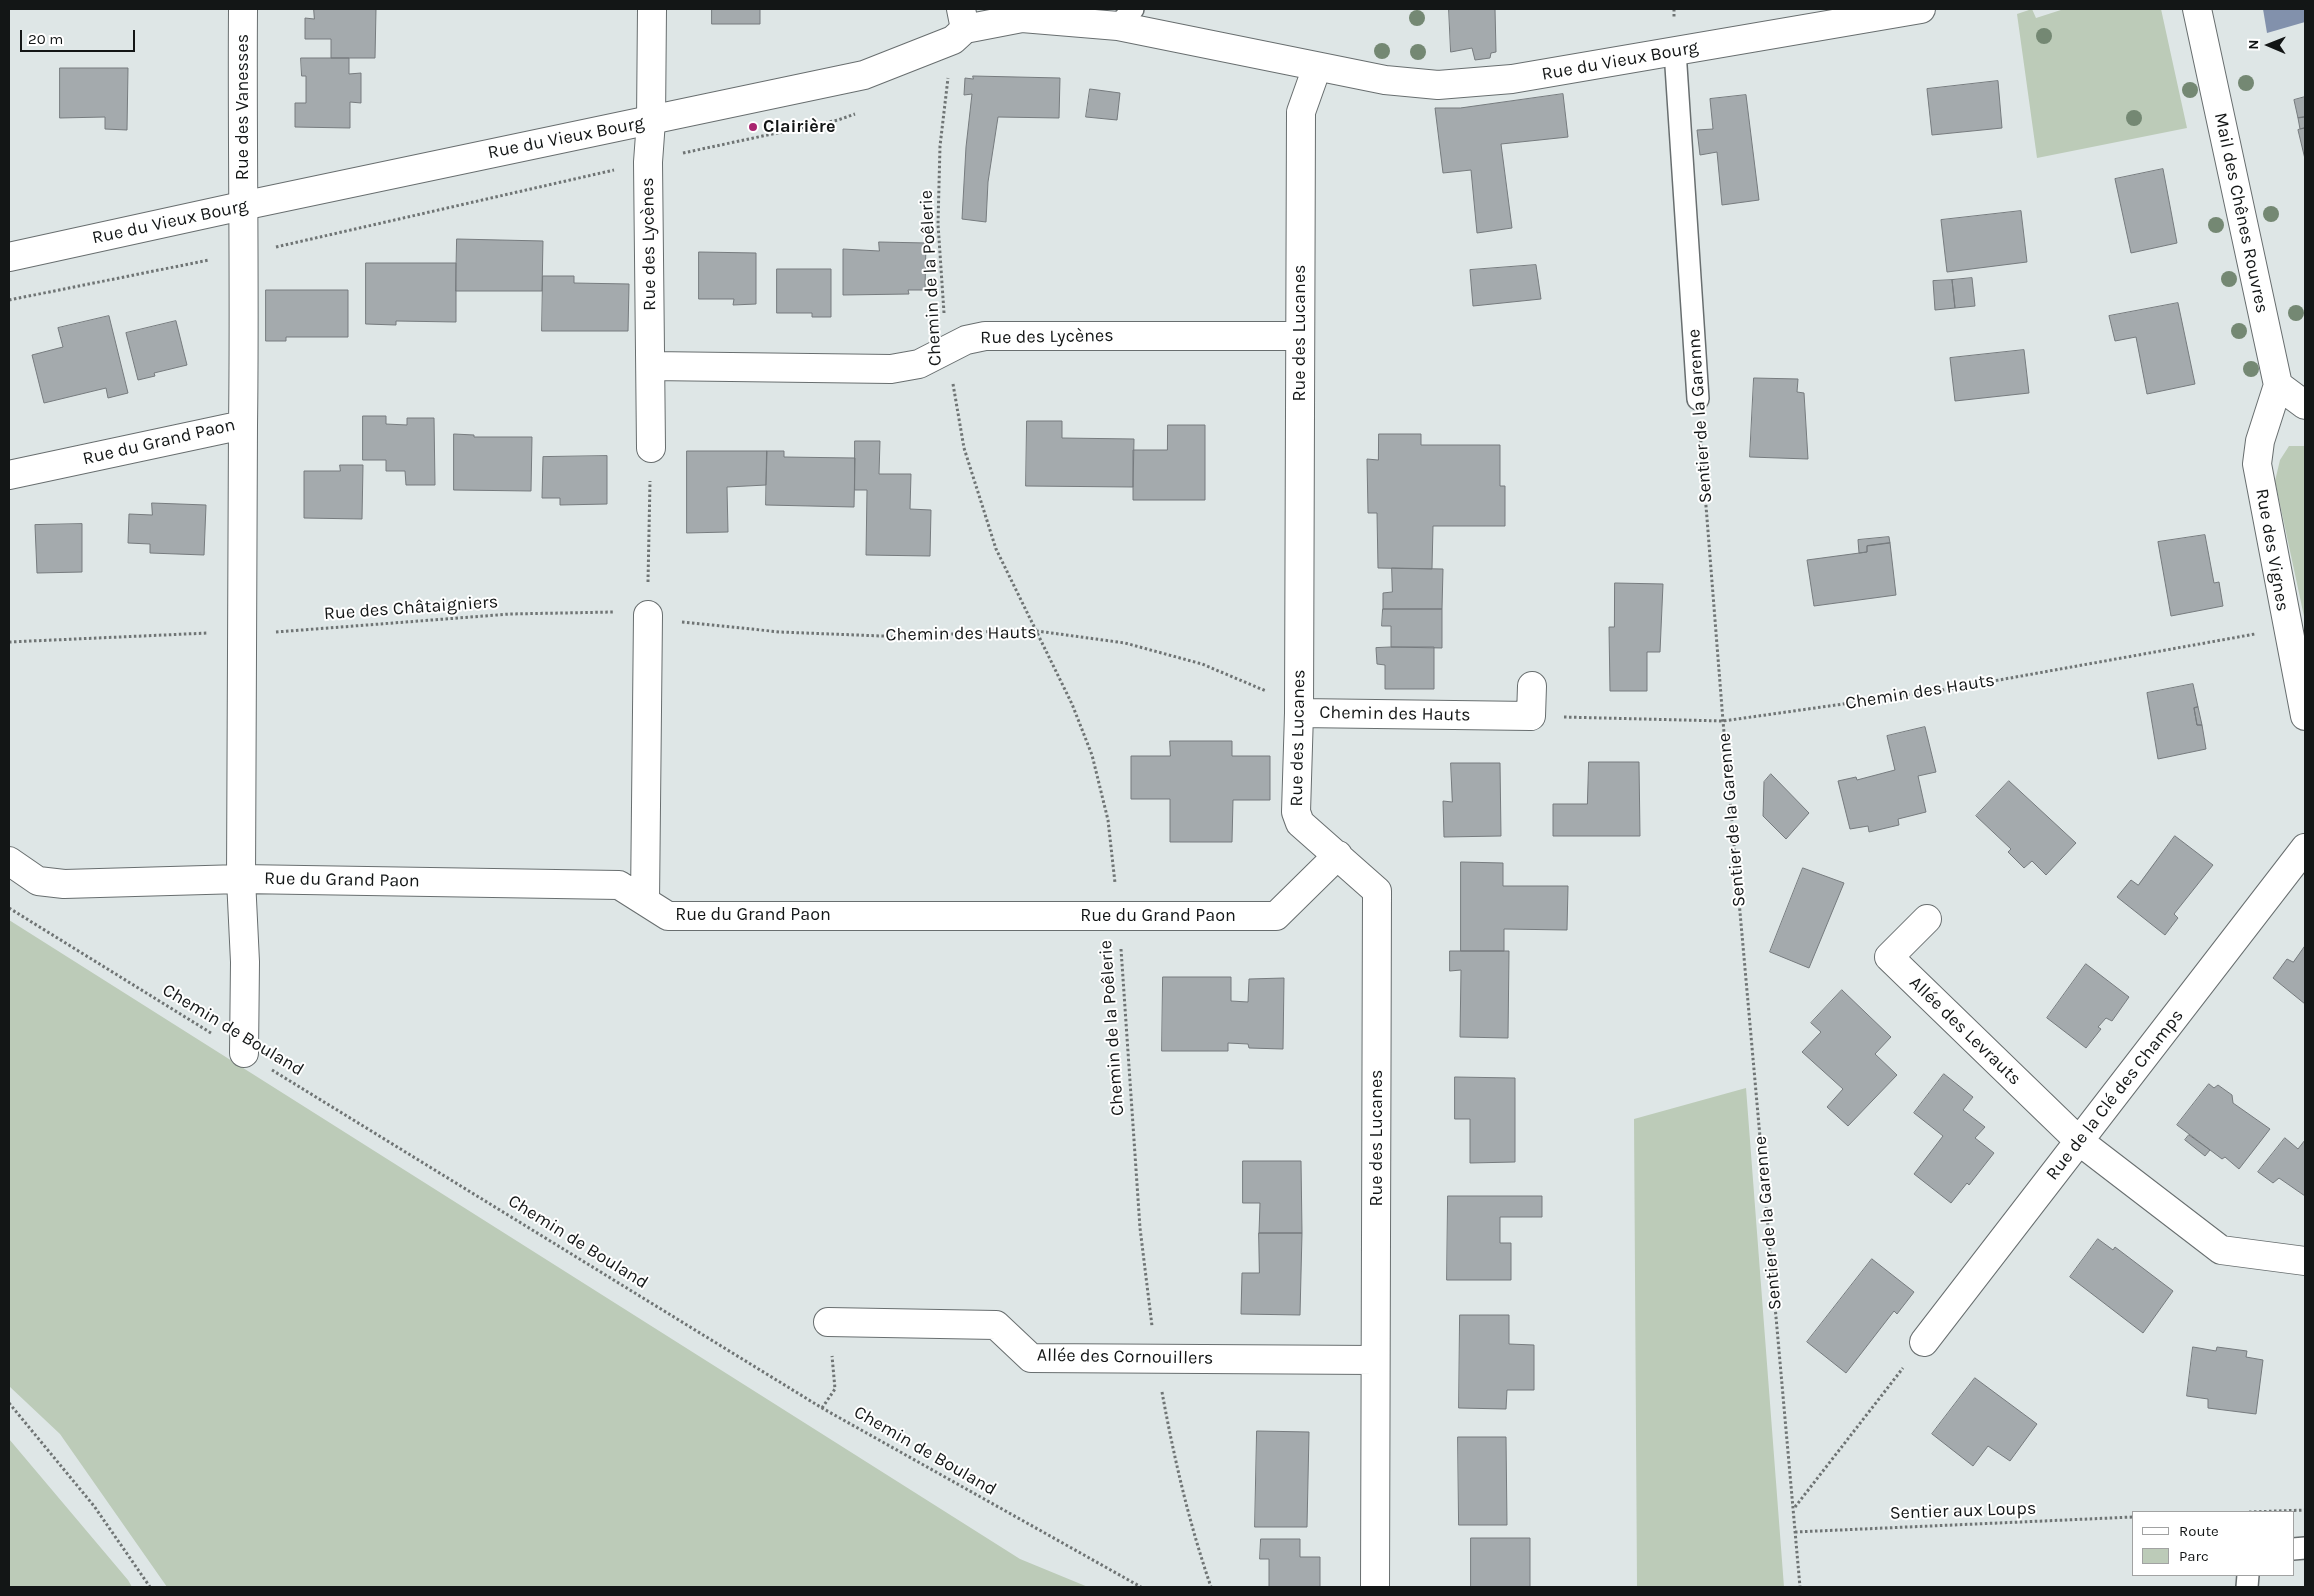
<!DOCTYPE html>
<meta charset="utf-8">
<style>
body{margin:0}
#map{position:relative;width:2314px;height:1596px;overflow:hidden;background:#dee6e6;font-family:Karla,sans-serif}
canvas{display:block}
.frame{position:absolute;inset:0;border:10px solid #131616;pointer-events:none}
.legend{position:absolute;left:2132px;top:1511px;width:162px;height:65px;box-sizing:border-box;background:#fff;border:1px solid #a1a2a2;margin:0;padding:6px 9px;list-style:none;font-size:15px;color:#131616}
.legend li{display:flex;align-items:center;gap:10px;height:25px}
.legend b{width:25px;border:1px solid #a1a2a2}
.north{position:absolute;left:2244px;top:20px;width:50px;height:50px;-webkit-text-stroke:4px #fff;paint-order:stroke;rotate:271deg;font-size:14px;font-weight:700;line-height:20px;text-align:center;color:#131616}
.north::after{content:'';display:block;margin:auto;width:18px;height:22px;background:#131616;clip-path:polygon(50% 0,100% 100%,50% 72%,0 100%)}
.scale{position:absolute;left:20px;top:30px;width:115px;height:22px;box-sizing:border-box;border:2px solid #131616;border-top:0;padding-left:6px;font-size:15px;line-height:18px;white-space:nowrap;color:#131616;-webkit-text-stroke:4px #fff;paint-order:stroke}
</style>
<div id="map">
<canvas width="2314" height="1596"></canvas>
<div class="frame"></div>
<ul class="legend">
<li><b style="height:6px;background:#fff"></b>Route</li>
<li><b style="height:14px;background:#bccbb8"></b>Parc</li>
</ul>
<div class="north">N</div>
<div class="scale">20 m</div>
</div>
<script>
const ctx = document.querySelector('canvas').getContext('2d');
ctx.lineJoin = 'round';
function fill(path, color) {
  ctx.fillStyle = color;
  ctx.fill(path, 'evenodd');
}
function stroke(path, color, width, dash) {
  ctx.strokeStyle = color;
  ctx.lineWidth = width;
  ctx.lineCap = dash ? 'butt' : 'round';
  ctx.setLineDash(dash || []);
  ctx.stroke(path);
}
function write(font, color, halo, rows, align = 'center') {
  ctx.font = font + ' Karla,sans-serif';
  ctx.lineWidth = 4;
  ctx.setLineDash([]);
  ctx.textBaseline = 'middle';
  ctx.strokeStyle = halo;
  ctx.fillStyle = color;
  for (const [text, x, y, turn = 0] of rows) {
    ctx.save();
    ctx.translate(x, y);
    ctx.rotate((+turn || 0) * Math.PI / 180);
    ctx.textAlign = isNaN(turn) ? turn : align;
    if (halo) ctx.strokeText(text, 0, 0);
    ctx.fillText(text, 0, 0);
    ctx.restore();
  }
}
fill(new Path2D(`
 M2032,9L2036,18L2064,9H2161L2187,128L2037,158L2017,14Z
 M2289,446H2305V621L2275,481L2280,460Z
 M9,920L1020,1559L1088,1587H167L60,1434L9,1386Z
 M1746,1088L1784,1587H1637L1634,1119Z
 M9,1439L128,1580L132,1587H9Z`), '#bccbb8');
fill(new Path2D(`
 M2263,9H2305V22L2267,33Z`), '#8291ac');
const building = new Path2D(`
 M314,9H376L375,58H331V39H305V18L314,19Z
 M712,9H760V24H712Z
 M1449,9H1495L1496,52L1491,53L1490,58L1475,60L1472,48L1451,52Z
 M301,58H349V74L361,73V103L350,102V128L295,127V103H306V76H302Z
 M60,68H128L127,130L105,129V117L60,118Z
 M973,76L1060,78L1059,118L998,117L988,182L986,222L962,219L966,147L972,94L964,95L965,78L973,79Z
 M1998,81L2002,128L1932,135L1927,89Z
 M1090,89L1120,93L1117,120L1086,117Z
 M1563,94L1568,137L1501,144L1512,228L1477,233L1471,170L1443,173L1435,108H1460Z
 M1746,95L1759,200L1722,205L1717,152L1700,155L1697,130L1713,129L1710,99Z
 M2305,97V119V117L2298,118L2294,100Z
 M2305,117V128L2300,129L2298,118Z
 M2305,128V159L2298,130Z
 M2163,169L2177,243L2131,253L2115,179Z
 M2021,211L2027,262L1947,272L1941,220Z
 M457,239L543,241L542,291H456Z
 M879,242L926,243L925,290H908L909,294L843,295V249L879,251Z
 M699,252L756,253V304L733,305L734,299H699Z
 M366,263H456V322L396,321V325L366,324Z
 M1536,265L1541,299L1473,306L1470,270Z
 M777,269H831V317H812V313H777Z
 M543,276H574V283L629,284L628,331H542Z
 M1972,278L1975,306L1955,308L1952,280Z
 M1952,280L1955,308L1935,310L1933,281Z
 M266,290H348V337H286V341H266Z
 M2178,303L2195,384L2147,394L2136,337L2115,341L2109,316Z
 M109,316L128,393L108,398L106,388L44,403L32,355L63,347L58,328Z
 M176,321L187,365L154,373L155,376L138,380L126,333Z
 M2024,350L2029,393L1955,401L1950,358Z
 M1754,378L1798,379L1797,392L1804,393L1808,459L1750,457Z
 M363,416H386V424L407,425V418H434L435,485H406L405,471H386V460H363Z
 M1027,421H1062V438L1134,439L1133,487L1026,486Z
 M1168,425H1205V500H1133V450H1167Z
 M454,434L474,435V437H532L531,491L454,490Z
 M1379,434H1421V445H1500V486H1505V526H1433L1432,569L1378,568L1377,513H1368L1367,459L1378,460Z
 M855,441H880L879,474H911L910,509L931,510L930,556L866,555L867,490H855Z
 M687,451H767L766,485L727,487L728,532L687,533Z
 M767,451H784V457L855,458L854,507L766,505Z
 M607,456V504L560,505V498H542L543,457Z
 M340,465H363L362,519L304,518V471H340Z
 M152,503L206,505L204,555L150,553V544L128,543L129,514L152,515Z
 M82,524V572L37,573L35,525Z
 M2205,535L2214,583L2219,582L2223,606L2171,616L2158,542Z
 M1889,537L1890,543L1867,546V552L1859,553L1858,540Z
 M1890,543L1896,595L1814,606L1807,560L1867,552V546Z
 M1392,568L1443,569L1442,609H1383V593L1392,592Z
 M1615,583L1663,584L1660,652H1647V691H1610L1609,627H1614Z
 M1383,609H1442V648L1391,647V626H1382Z
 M1391,647H1434V689H1385V665L1377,664L1376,648Z
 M2193,684L2198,707L2194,708L2197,725H2202L2206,749L2158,759L2147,693Z
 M2198,707L2202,725H2197L2194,708Z
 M1925,727L1936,772L1918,776L1926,812L1898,819L1899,825L1869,832L1868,826L1850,829L1838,781L1856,777L1857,780L1895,770L1887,736Z
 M1170,741H1232V756H1270V800H1233L1232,842H1170V799H1131V756H1170Z
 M1589,762H1639L1640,836H1553V804H1587Z
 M1451,763H1500L1501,836L1444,837L1443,801L1452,802Z
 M1771,774L1809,813L1786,839L1763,816L1764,782Z
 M2009,781L2076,843L2046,875L2032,861L2024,868L2008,852L2011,849L1976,816Z
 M2175,836L2213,865L2174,914L2178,918L2165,935L2117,897L2131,880L2138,885Z
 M1461,862L1503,863V886H1568L1567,930L1504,929V951H1461Z
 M1803,868L1844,883L1809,968L1770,952Z
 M2305,946V1004L2273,978L2287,959L2293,962Z
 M1450,951H1509L1508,1038L1460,1037L1461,970L1450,971Z
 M2086,964L2129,997L2112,1021L2106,1018L2098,1027L2101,1029L2086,1048L2047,1018Z
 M1163,977H1231V1001L1248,1002L1249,979L1284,978L1283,1049L1249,1048L1248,1044L1228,1043V1051H1162Z
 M1842,990L1891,1037L1875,1054L1897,1075L1848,1126L1827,1107L1843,1089L1802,1052L1821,1032L1811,1023Z
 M1944,1074L1973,1097L1963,1110L1985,1127L1975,1138L1994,1153L1969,1185L1967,1183L1951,1203L1914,1174L1943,1136L1914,1113Z
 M1455,1077L1515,1078V1162L1470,1163V1119H1455Z
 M2209,1084L2214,1088L2218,1085L2232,1095L2233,1103L2270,1129L2239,1169L2225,1157L2222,1159L2177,1125Z
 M2189,1135L2210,1150L2205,1156L2185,1140Z
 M2285,1138L2298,1149L2305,1140V1196L2279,1178L2273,1183L2258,1172Z
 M1243,1161H1301L1302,1233H1259L1260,1203H1243Z
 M1448,1196H1542V1217H1500V1243H1511V1280H1447Z
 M1259,1233H1302L1300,1315L1241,1314L1242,1273H1259Z
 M2098,1239L2113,1250L2115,1247L2173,1291L2143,1333L2070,1277Z
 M1872,1259L1914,1292L1897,1314L1894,1311L1846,1373L1807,1342Z
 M1460,1315H1509V1344L1534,1345V1390H1507L1506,1409L1459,1408Z
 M2193,1347L2216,1351L2217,1347L2247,1351L2246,1357L2263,1360L2256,1414L2208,1408V1399L2187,1396Z
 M1975,1378L2037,1424L2010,1461L1988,1446L1973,1466L1932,1434Z
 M1257,1431L1309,1432L1307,1527H1255Z
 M1458,1437H1506L1507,1525H1459Z
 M1471,1538H1530V1587H1471Z
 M1261,1539H1300V1557H1320V1587H1269V1559H1260Z`);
fill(building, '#a4aaad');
stroke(building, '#767b7e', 1);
const lane = new Path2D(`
 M1118,26L1133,9
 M1675,51L1698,399
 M2293,1549L2305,1548
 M2247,1587L2248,1575`);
const street = new Path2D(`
 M961,9L965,29
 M2197,9L2278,385L2305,405
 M1317,67L1301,112L1299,713L1296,812L1300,823L1377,891L1375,1587
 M651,366L891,369L919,364L966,340L985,336H1299
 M2278,385L2260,441L2257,464L2305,716
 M243,425L241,879L245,962L244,1053
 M651,448L648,162L651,121L652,9
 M9,475L243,425C245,286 242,148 243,9
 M1299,713L1531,716L1532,686
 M9,861L38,881L64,884L241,879L619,885L668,916H1276L1338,855
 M645,901L648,615
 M1927,919L1889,957L2079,1141L2221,1250L2305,1261
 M828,1322L996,1325L1031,1358L1375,1360
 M1924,1342L2305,848`);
const secondary = new Path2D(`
 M9,257L242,206L864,75L953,40L965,29L1022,18L1118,26L1385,80L1438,85L1512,79L1921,9`);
stroke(lane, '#686e6f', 24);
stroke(street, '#686e6f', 30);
stroke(secondary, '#686e6f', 30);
stroke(new Path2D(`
 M1674,9V18
 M683,153L838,120L855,114
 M276,247L614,170
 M9,300L209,260
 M944,313L938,224L940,146L948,78
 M953,384L964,448L996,549L1072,704L1092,755L1108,820L1115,883
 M1700,430L1723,721L1800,1587
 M648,582L650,481
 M682,622L780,632L907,637L998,631H1037L1125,643L1202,664L1266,691
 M276,632L510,614L614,612
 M9,642L208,633
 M1564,717L1723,721L1949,689L2255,634
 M9,908L211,1033
 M1121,949L1140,1228L1152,1326
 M272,1070L822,1408L1141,1587
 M1162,1392C1174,1458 1189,1523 1211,1587
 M9,1403L94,1506L150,1587
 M822,1408L835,1389L832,1356
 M1795,1507L1903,1368
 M2249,1512L2305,1510
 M1795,1532L2133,1517`), '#6f7474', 3, [2.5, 2.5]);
stroke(lane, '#fff', 21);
stroke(street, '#fff', 28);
stroke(secondary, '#fff', 28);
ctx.fillStyle = '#748873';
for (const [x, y] of [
 [1417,18],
 [2044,36],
 [1382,51],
 [1418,52],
 [2246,83],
 [2190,90],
 [2134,118],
 [2271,214],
 [2216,225],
 [2229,279],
 [2296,313],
 [2239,331],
 [2251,369]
]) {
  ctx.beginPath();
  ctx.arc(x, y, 8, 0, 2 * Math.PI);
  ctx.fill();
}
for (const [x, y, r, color] of [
 [753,127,5,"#a92570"]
]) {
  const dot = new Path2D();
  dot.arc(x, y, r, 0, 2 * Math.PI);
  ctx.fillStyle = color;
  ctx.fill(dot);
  stroke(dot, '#fff', 2);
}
write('18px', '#131616', '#fff', [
 ["Rue du Vieux Bourg",1620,61,-10],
 ["Rue des Vanesses",243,107,-90],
 ["Rue du Vieux Bourg",566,138,-11],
 ["Mail des Chênes Rouvres",2241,213,78],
 ["Rue du Vieux Bourg",170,222,-12],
 ["Rue des Lycènes",649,244,-91],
 ["Chemin de la Poêlerie",931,278,-93],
 ["Rue des Lucanes",1300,333,-90],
 ["Rue des Lycènes",1047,337,-1],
 ["Sentier de la Garenne",1700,416,-94],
 ["Rue du Grand Paon",159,442,-13],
 ["Rue des Vignes",2272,550,80],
 ["Rue des Châtaigniers",411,608,-4],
 ["Chemin des Hauts",961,634,-1],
 ["Chemin des Hauts",1920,692,-9],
 ["Chemin des Hauts",1395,714,1],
 ["Rue des Lucanes",1298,738,-89],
 ["Sentier de la Garenne",1732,820,-95],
 ["Rue du Grand Paon",342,880,1],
 ["Rue du Grand Paon",753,915],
 ["Rue du Grand Paon",1158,916],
 ["Chemin de la Poêlerie",1112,1028,-94],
 ["Chemin de Bouland",233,1030,31],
 ["Allée des Levrauts",1965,1031,44],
 ["Rue de la Clé des Champs",2115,1095,-52],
 ["Rue des Lucanes",1377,1138,-90],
 ["Sentier de la Garenne",1768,1223,-95],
 ["Chemin de Bouland",578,1242,32],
 ["Allée des Cornouillers",1125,1357,1],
 ["Chemin de Bouland",925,1451,30],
 ["Sentier aux Loups",1963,1511,-2]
]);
write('bold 18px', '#131616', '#fff', [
 ["Clairière",763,127]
], 'left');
</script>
